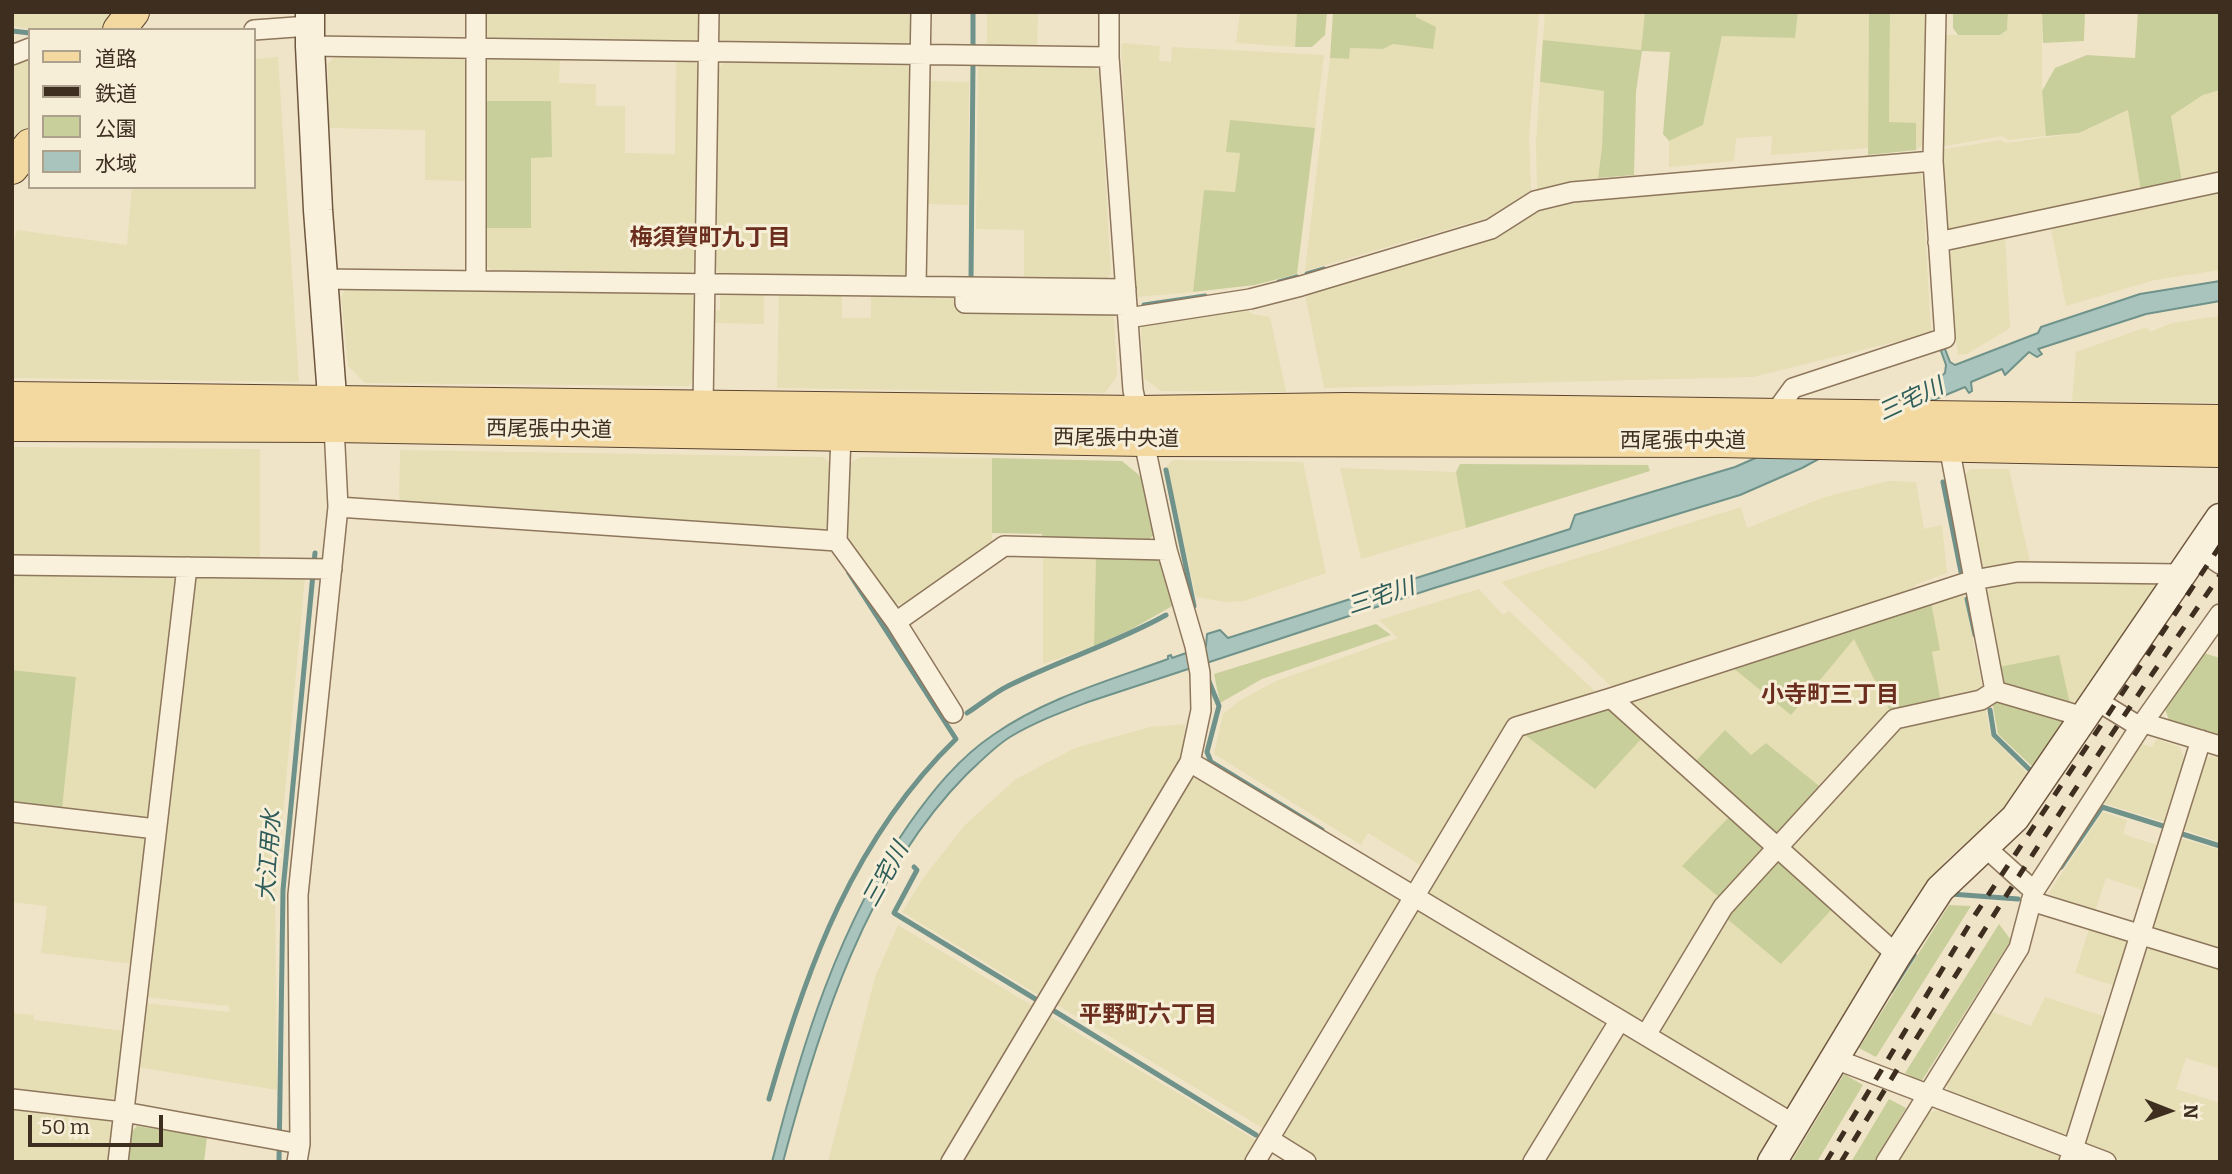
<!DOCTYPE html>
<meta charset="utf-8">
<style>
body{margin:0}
#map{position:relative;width:2232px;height:1174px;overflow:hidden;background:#f0e4c8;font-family:Bitter,"Noto Sans JP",serif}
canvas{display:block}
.frame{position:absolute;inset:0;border:14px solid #3d2e20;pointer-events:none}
.legend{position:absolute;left:28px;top:28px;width:228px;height:161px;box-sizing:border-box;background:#f7eed8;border:2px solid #ada18e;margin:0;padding:9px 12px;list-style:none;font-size:21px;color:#3d2e20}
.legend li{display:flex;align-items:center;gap:14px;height:35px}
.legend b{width:35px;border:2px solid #ada18e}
.north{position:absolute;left:2134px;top:1076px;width:70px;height:70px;-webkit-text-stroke:5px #f7eed8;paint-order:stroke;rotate:91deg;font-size:19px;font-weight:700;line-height:28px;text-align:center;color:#3d2e20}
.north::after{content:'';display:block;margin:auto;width:24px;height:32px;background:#3d2e20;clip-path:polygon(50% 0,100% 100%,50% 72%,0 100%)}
.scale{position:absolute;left:28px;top:1115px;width:135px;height:32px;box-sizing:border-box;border:4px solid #3d2e20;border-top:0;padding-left:9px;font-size:21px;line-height:24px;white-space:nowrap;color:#3d2e20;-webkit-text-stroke:5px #f7eed8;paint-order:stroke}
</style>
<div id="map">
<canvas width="2232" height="1174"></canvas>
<div class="frame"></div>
<ul class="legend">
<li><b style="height:9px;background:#f3d9a0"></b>道路</li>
<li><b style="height:9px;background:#3d2e20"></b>鉄道</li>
<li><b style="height:19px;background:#c9cf9b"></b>公園</li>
<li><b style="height:19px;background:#a9c4bc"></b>水域</li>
</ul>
<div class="north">N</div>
<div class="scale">50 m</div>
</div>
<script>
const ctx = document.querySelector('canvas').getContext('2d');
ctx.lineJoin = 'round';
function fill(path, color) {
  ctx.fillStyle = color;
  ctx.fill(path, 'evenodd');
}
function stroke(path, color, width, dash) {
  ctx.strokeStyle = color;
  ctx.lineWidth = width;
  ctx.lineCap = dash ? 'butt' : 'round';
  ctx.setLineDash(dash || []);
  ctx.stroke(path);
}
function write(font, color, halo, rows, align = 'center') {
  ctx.font = font + ' Bitter,"Noto Sans JP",serif';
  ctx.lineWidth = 6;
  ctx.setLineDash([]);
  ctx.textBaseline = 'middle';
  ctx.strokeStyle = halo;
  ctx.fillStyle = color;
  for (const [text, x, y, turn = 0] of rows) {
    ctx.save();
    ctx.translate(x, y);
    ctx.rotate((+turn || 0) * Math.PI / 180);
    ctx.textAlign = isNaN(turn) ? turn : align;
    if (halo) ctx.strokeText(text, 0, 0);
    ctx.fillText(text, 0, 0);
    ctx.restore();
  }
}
fill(new Path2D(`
 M12,12H123L109,30H37L12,26Z
 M483,12H701V35L692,43L492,40L483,32Z
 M718,12H913V36L904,46L726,45L717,37Z
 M987,12H1038L1037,48L987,47Z
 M1240,12H1297L1295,47L1236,43Z
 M1416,12H1539L1529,137L1531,190L1490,217L1305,271L1330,58L1349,59L1350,48L1382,49L1393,44L1433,49L1415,17Z
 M1545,12H1645L1641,50L1543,40Z
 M1798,12H1869L1868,148L1771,155L1772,136L1736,138L1734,161L1669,167V141L1703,125L1722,36L1795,38Z
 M1890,12H1930L1926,143L1916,150V123H1889Z
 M2008,12H2042V91L2046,136L2008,140L2002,136L1939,147L1941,35H2000L2007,30Z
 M1123,43L1160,46L1159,61L1171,62L1172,47L1324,55L1315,128L1230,121L1240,153L1235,192L1204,191L1193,292L1136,297L1121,47Z
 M336,54L460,57L468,64L467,181L425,180V130L329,128L328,64Z
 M492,56L560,57L559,83L596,84V106H625V153L675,154L676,59H692L700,69L698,267L688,275L493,272L484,264V228L531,227V157L551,101H483V65Z
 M278,57L299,382L12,378V242H14L17,230L127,245L132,187H254V59Z
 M30,58V129L12,151V65Z
 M725,61L904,62L912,70L910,270L902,278L722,276L714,267L717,70Z
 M978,63L1090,64L1099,72L1111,274L1103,281L1024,280V230L976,229Z
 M926,81L969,82L968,205L924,204Z
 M1540,82L1604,91L1602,147L1598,178L1537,190L1536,142Z
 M2220,90V174L2182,182L2171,116L2203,95Z
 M2129,110L2141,191L1952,232L1944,227L1940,150L2001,140L2005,143L2079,133Z
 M1915,169L1922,175L1931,333L1753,377L1324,388L1304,290L1540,208L1572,201Z
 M2220,191V270L2155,280L2066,306L2051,228Z
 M2005,235L2010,328L1967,354L1958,355L1947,259L1954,248Z
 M348,286L689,292L696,300V379L688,386L365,383L348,366L341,296Z
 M720,292L764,293V324L713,323V310H720Z
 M779,293L842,294V318H871V294L960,295L1109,310L1114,315L1117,376L1105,393L777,388Z
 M1246,308L1252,314L1270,317L1286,392L1161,391L1144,378L1141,327L1148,321Z
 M2220,316V403L2072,401L2076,352L2147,327L2150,332L2172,323Z
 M12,447L260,449V559L12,557Z
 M400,450L823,457L831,464L830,523L821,532L399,507Z
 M860,457L992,458V542L903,605L892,602L846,540L849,464Z
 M1173,460L1303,462L1326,573L1244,601L1225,602L1196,597L1167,466Z
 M1340,468L1456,472L1466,528L1361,559Z
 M1970,469H2009L2031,566L1979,569L1962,478Z
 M1889,481L1916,482L1924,529L1942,525L1947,573L1917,584L1906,594L1612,687L1501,582L1741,507L1747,528L1825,497Z
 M1096,554L1094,646L1043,664V555Z
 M12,572L173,574L180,583L151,812L144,819L62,809L76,677L12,670Z
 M200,576L305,577L275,899L277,1090L137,1067L144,1003L229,1012V1006L145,997L192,583Z
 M2155,578L2159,587L2086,695L2070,704L1994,668L1982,600L1991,586L2019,579Z
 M1479,589L1503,615L1509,611L1597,693L1509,719L1422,866L1368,833L1361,845L1214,754L1223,714L1239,701L1276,681L1398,638L1379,620Z
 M1959,593L1964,596L1983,689L1979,694L1941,703L1932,652L1939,650L1931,602Z
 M1854,638L1892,715L1823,789L1766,743L1751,755L1694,763L1631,705L1632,699L1732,667Z
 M1984,703L1991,736L2027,773L1998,816L1945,861L1895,937L1889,941L1792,853V843L1899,724Z
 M1185,724L1184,751L1177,770L1040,996L902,912L924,877L965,825L1016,779L1075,748L1150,727Z
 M1520,731L1644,736L1730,816L1721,899L1646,1019L1636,1020L1428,898V888Z
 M2157,739L2180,747L2185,761L2165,822L2103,803L2142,744L2152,747Z
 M2217,753L2220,754V842L2179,828L2201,762Z
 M1191,777H1203L1397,893L1400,908L1266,1130L1052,1002Z
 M2103,812L2127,820L2123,834L2160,846L2145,891L2106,878L2095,911L2048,894Z
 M12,820L141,835L147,843L133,964L41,953L47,906L12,902Z
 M2177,837L2220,850V954L2153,934L2149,921Z
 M1834,907L1885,951L1795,1104L1784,1108L1663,1038L1661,1027L1725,917Z
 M1420,911L1602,1020V1030L1523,1162H1323L1286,1140L1283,1128L1411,915Z
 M898,925L1033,1006L941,1162H828L875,977Z
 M2090,926L2124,936L2128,945L2115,986L2075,973Z
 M2151,945L2220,966V1069L2186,1058L2176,1089L2220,1103V1162H2126L2087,1147L2081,1137L2140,949Z
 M2045,997L2106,1017L2070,1132L2060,1136L1949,1095L1946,1081L1990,1011L2031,1026Z
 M12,1013L34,1015V1020L125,1031L117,1094L107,1102L12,1091Z
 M1046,1014L1259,1142L1247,1162H958Z
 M1627,1034L1776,1121L1778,1134L1761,1162H1542L1617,1038Z
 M12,1106L106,1117L113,1129L109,1162H12Z
 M1945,1108L2056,1150L2061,1162H1895L1906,1143H1910L1929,1113Z`), '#e6deb5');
fill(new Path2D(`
 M1297,12H1327L1325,35L1312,47H1295Z
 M1333,12H1416V17L1436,27L1433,49L1393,44L1383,49L1350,48L1349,59L1330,58Z
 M1645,12H1798L1795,38L1722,36L1703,125L1669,141L1663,134L1670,52L1642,51L1636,92L1634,175L1598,178L1602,147L1604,91L1540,82L1543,40L1641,50Z
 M1869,12H1890L1889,122L1916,123V150L1868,155Z
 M1953,12H2008L2007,30L2000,35H1958L1953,28Z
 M2042,12H2085L2084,41L2043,43Z
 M2138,12H2220V90L2203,95L2171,116L2182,182L2141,191L2128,110L2079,133L2046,136L2042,91L2055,68L2087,55L2135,58Z
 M483,101H551L552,157L531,158V228H484Z
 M1230,120L1315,128L1297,274L1255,285L1193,292L1204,190L1235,192L1240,153L1226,152Z
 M992,458L1122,461L1145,480L1156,533L1145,543L1042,541V534L992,533Z
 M1460,464L1648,465L1650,471L1466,528L1456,472Z
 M1096,554H1153L1164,562L1174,605L1130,630L1094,646Z
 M1931,602L1940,650L1932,652L1941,703L1892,715L1854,639L1791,715L1732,667Z
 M1376,624L1391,635L1262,679L1220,703L1214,674Z
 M2204,653L2220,658L2219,737L2170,723L2165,709Z
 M2059,655L2070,704C2046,699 1999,698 1994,668Z
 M12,670L76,677L62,809L12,803Z
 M1999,700L2069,722L2038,772L1998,734L1992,701Z
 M1603,707L1617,712L1644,736L1595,789L1520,731Z
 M1725,730L1751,755L1766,743L1823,789L1780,835H1773L1694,763Z
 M1730,816L1763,845L1762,856L1721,899L1682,866Z
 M1773,863H1784L1834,907L1781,964L1725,917Z
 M1949,905L1971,906L1876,1057L1859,1048Z
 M1999,924L2011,940L1921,1082L1905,1073Z
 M1844,1074L1863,1085L1817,1162H1791Z
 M1889,1099L1906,1108L1874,1162H1851Z
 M137,1126L207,1137L204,1162H126L130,1133Z`), '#c9cf9b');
const water = new Path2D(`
 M2220,281V301L2146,314L2038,349L2042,354L2037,357L2029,352L2005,375L2002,369L1971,382L1972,391L1969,393L1965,387L1907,411L1802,468L1740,495L1431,589L1088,702C1062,712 1035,722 1010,737C994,747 980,762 966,775C867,875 818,1029 783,1162H772C802,1043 839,925 909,824C933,790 959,758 993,735C1046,698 1108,681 1168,659V656L1171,655L1172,658L1206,646L1207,634L1220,630L1228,638L1570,529L1575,515L1735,467L1939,378L1945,373L1946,365L1941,351L1943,349H1945L1950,362L1955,365L2038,333L2041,327L2140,294Z`);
fill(water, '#a9c4bc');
stroke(water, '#6f938a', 2);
stroke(new Path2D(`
 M12,31L30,33
 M973,46V12
 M1307,274L1324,269
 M971,279L973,63
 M1279,282L1297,277
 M1144,305L1205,296
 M1166,470L1194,606
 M1943,482L1961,572
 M1967,599L1975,635
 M1208,679L1219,706L1207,752L1211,762L1322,830
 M1990,710L1994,735L2034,774
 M967,713C981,704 994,693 1008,686C1060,660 1116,643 1166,615
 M2179,833L2220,846
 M914,867L917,870L894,913L1037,1000
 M2061,867L2102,807L2166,827
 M1950,896L1951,894L2018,899
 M1891,991L1914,955
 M1051,1009L1256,1135
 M769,1099C807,966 854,838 956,739L849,573
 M279,1162L283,890L315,553`), '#6f938a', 5);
const street = new Path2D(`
 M254,30L309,26
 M310,46L1109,57
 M12,55L30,48
 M1938,242L2220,182
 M322,279L1126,289
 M476,281V12
 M916,286L921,12
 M965,287V303L1127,305
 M1128,318L1250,299L1301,286L1491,229L1535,201L1572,192L1933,161
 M703,407L709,12
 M1774,414L1793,388L1945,338L1933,161L1936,12
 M841,435L837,541L896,622L953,713
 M1949,446L1995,691L2084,717
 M338,507L837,541
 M2198,549L2220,564
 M12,565L332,569
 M896,622L1004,546L1167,550
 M1611,698L1897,955
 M2096,700L2140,727
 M2144,723L2220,746
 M1190,762L1795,1125
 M12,812L156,829
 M1985,847L2034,891
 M2031,901L2220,959
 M1646,1035L1723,907L1895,719L1981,700L1995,691
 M1835,1059L2106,1162
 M12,1099L124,1112L300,1144
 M1269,1139L1306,1162
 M118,1162L187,567
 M297,1162L300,1144L298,895L338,507L334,426
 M951,1162L1190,762L1201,710L1200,673L1195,646L1167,550L1133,390L1109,57V12
 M1255,1162L1516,727L1611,698L1974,580L2018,572L2181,574
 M1533,1162L1620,1020
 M1886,1162L2019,948L2034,891L2140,727L2220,614
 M2069,1162L2201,740`);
const secondary = new Path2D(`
 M310,12V46L318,210L334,423
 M1772,1162L1897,955L1940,889L2015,818L2220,518`);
const primary = new Path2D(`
 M119,30L133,12
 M12,168L30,145
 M12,398L1138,412L1346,409L2220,421
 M12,425L334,426L1144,440L1720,441L2220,451`);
stroke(street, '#8d765c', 22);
stroke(secondary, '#6f573f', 31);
stroke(primary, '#5b4430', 34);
stroke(street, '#faf1dc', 19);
stroke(secondary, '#faf1dc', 28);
stroke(primary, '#f3d9a0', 32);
stroke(new Path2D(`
 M1826,1162L1975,915L2220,546
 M1841,1162C1961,962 2087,767 2220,575`), '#3d2e20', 5, [12, 12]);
write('21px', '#3d2e20', '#f7eed8', [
 ["西尾張中央道",549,430,1],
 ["西尾張中央道",1116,439,1],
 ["西尾張中央道",1683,441]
]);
write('bold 23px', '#6b2e1e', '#f7eed8', [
 ["梅須賀町九丁目",710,239],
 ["小寺町三丁目",1830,696],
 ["平野町六丁目",1148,1016]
]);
write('italic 23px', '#2f5d5a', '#f7eed8', [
 ["三宅川",1911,400,-25],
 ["三宅川",1381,597,-18],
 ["大江用水",270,856,-86],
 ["三宅川",886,875,-61]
]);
</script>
